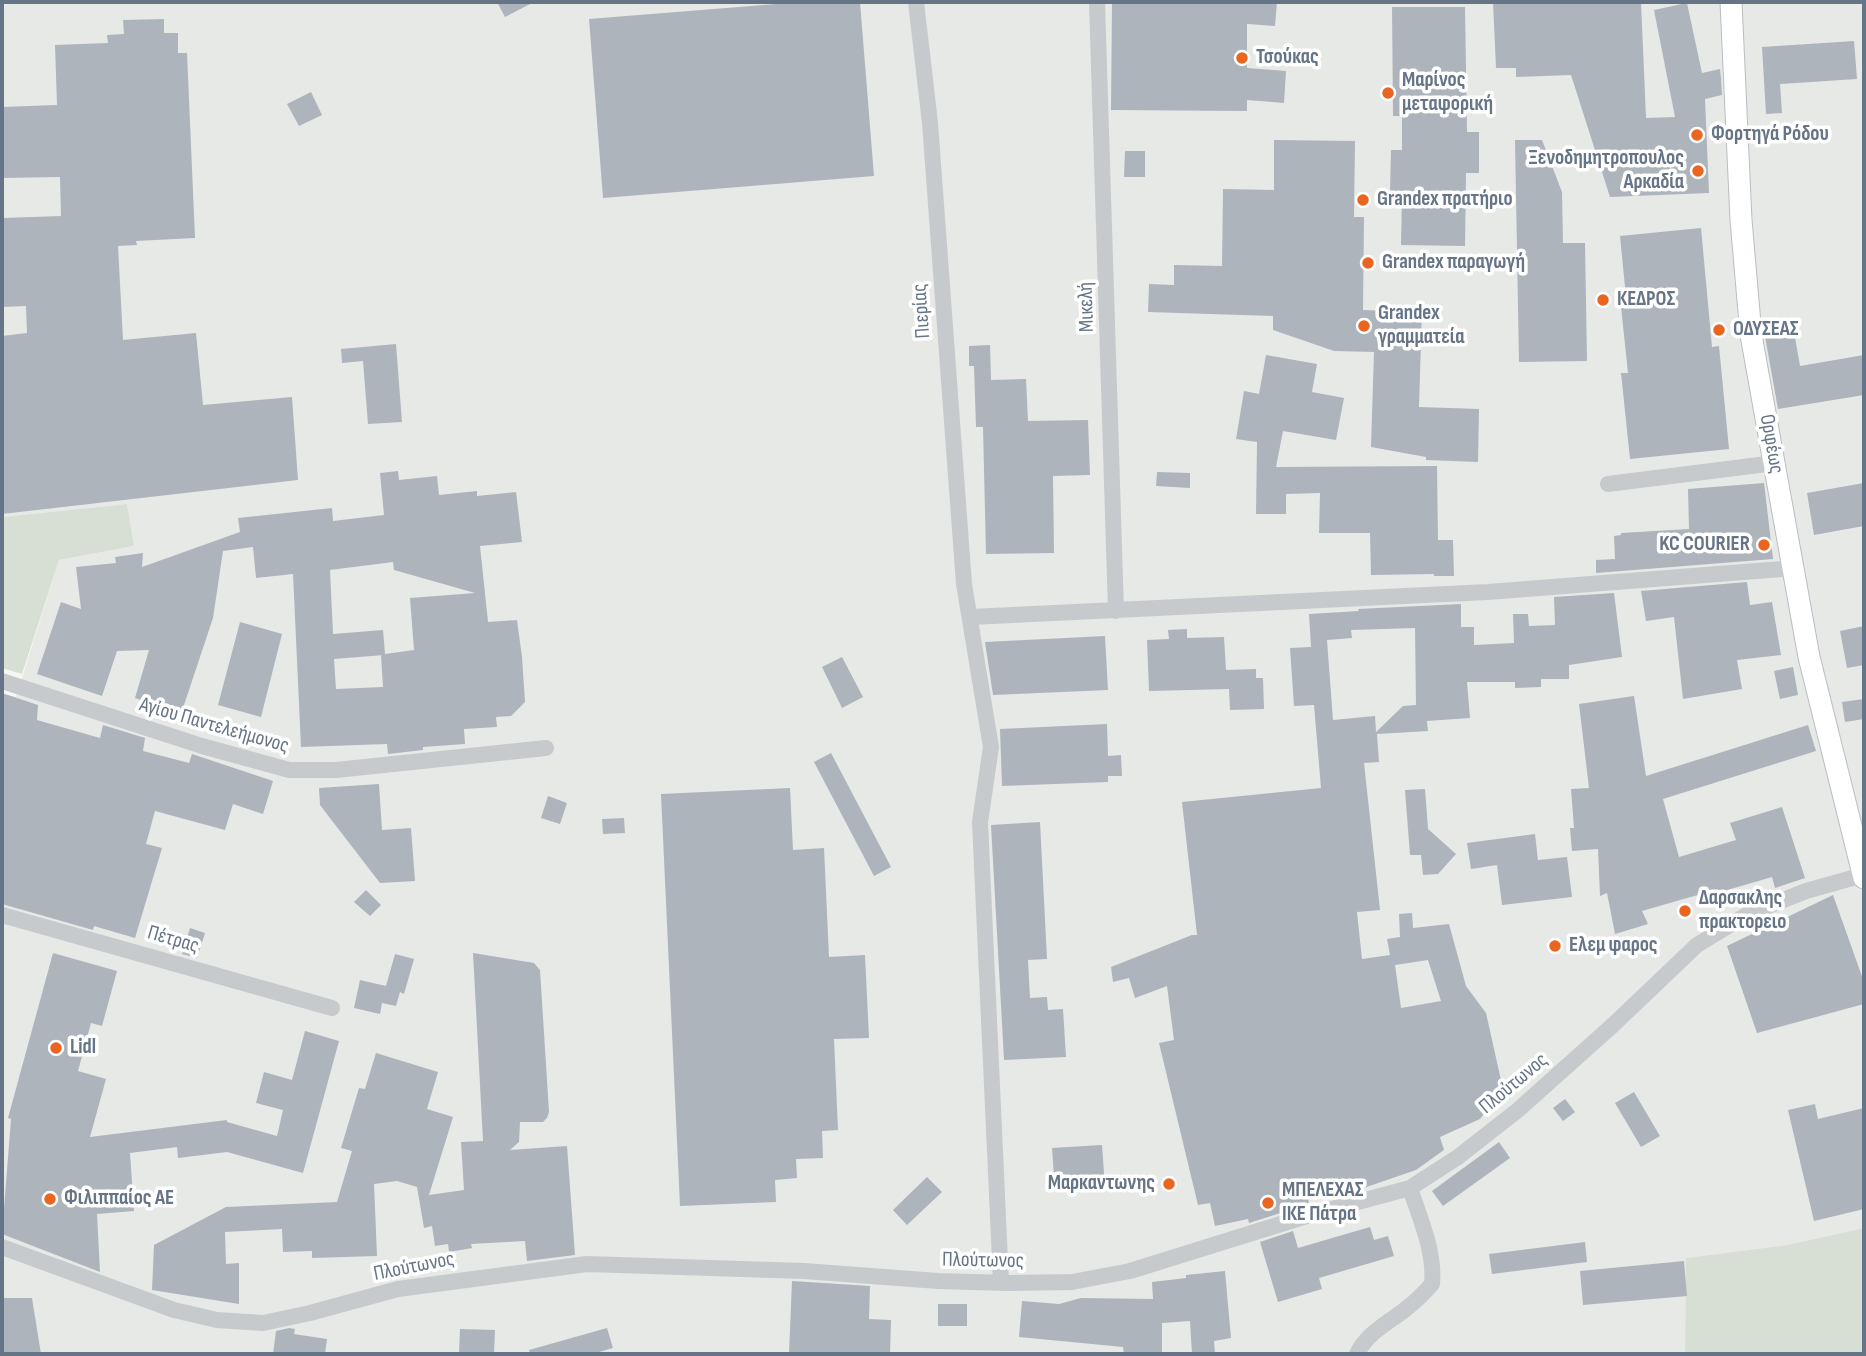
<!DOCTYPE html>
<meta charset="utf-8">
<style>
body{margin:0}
#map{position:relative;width:1866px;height:1356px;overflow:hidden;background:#f7f7f4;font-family:"Sofia Sans Condensed",sans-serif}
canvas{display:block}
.frame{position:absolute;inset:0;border:4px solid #657486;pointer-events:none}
</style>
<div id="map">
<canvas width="1866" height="1356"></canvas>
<div class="frame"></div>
</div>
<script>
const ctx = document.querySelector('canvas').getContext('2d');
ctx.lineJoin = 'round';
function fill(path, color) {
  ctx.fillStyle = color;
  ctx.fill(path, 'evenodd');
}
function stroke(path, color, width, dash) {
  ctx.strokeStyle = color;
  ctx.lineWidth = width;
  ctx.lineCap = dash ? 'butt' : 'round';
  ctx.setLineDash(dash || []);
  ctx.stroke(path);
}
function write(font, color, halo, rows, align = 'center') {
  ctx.font = font + ' "Sofia Sans Condensed",sans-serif';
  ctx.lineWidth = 7;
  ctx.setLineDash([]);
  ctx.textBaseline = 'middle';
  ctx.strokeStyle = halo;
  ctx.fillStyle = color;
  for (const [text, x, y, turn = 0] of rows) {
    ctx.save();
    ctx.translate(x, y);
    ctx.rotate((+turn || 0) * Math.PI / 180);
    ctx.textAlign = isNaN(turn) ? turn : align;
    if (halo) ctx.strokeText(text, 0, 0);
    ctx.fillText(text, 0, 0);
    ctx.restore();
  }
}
fill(new Path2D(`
 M2,2H1864V1228L1787,1245L1686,1258L1685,1354H2V694L16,697L59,560L134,546L127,504L2,517Z`), '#e7e9e7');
fill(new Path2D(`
 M127,504L134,546L59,560L22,674L2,668V517Z
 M1864,1228V1354H1685L1686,1258L1787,1245Z`), '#d7dfd4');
fill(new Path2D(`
 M497,2H534L505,17Z
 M801,2H860L874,176L603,198L589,19Z
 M1112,2H1277L1275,26L1247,24V68L1286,71L1284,103L1247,100V111L1111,110Z
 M1493,2H1641L1646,118L1675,117L1654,10L1687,3L1702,73L1720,69L1721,78L1722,95L1705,99L1709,193L1610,197L1571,75L1516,77V68H1496Z
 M1392,7H1465L1467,132H1479V173H1466L1465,246L1401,245L1402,195L1390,194L1391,150H1402V116H1393Z
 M164,19V33H178V53H187L195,238L136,241L137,245L118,246L123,340L196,333L203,405L292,397L298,480L2,514V336L27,333L26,306L2,307V218L61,216L60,177L2,178V107L57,105L55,45L108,43L107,35L124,34L123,20Z
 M1854,41L1857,79L1780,84L1782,113L1766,114L1762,47Z
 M311,92L322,115L299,126L287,104Z
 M1274,140L1355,141L1354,217H1364L1363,310L1390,311V307L1422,308L1419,407L1479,409L1478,462L1426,460V457L1371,447L1374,352L1334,351L1273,330V316L1148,312L1149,284L1174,285V265L1222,266L1223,189L1274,190Z
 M1515,140H1542L1562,192L1563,243H1585L1587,361L1519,362Z
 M1125,151H1145V177H1124Z
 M1701,228L1712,347L1719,346L1729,449L1630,459L1621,373H1628L1620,297H1626L1620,236Z
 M1792,320L1800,366L1864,355V395L1778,409L1763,325Z
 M396,344L402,422L368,424L363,361L342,363L341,349Z
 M990,345L991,380L1026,379L1028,421L1088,420L1090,475L1053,476L1054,553L986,554L983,427H976L974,366H969V346Z
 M1266,355L1317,364L1312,392L1344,398L1336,440L1283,431L1276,467L1437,466L1438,540H1453L1454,576H1434V574L1371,575L1370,533H1319L1320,493L1286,494V514H1256L1257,442L1236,439L1244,391L1259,394Z
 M398,471L399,480L437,476L439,495L477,491V496L516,492L522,542L480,546L488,622L517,620L522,657L525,702L511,716L496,717L497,727L464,729L465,744L423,747V750L388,754L387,744L301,747L293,574L256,578L253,547L223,551L213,618L181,714L135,698L149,650L117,651L102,696L37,674L61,602L81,609L76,567L116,563L115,557L143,553L142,567L240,532L238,518L332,508L333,521L384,515L380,473ZM393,562L394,570L475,593L410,598L414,650L385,654L383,630L333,634L330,570ZM381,655L383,687L336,689L334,659L384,655Z
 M1157,472L1190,473V488L1156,486Z
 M1764,483L1773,559L1596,573V560L1615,559L1614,536L1621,535V533L1689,529L1688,489Z
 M1864,483V526L1814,535L1807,493Z
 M1747,582L1750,605L1772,602L1781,655L1737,660L1742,689L1683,699L1674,617L1646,621L1641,591Z
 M1614,593L1622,657L1569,665V679H1541V687L1515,688V682H1467L1470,718L1427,721L1428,731L1377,734L1379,762L1364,763L1380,910L1357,912L1362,959L1390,955L1387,939L1400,937L1399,914L1412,913L1413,928L1449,924L1466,986L1486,1013L1505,1098L1489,1107L1480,1119L1440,1137L1444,1150L1416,1170L1349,1193L1346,1182L1307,1191L1309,1204L1249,1223L1248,1219L1215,1226L1210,1203L1198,1205L1159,1043L1174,1040L1167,986L1135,998L1129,978L1113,982L1111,967L1192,935H1197L1182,802L1321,788L1314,705L1294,706L1290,648L1311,647L1309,614L1359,611L1358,609L1461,604V627H1474V645L1514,643L1513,614H1528L1529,626L1555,625L1554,597ZM1415,628L1416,705L1403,706L1376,732L1375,716L1333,720L1327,640L1352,638L1351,630ZM1428,960L1441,1001L1401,1008L1395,965Z
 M240,622L282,634L261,717L218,705Z
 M1864,626V665L1847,668L1840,631Z
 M1187,629V638L1224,637L1226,670L1256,669V678H1263L1264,709L1230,710L1229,689L1149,691L1147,640L1169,639L1168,630Z
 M1105,636L1108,690L993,695L985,642Z
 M842,657L863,697L842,708L822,667Z
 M1793,667L1798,695L1780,699L1774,671Z
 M2,693L38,705L37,720L100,738L103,725L145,738L143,751L189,763L192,754L273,781L263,814L233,804L225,830L155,811L146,844L162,848L135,938L94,926L93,930L2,904Z
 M1634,696L1646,776L1808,725L1816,751L1663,799L1679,857L1736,840L1730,823L1782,807L1805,878L1775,888L1772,877L1717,893L1716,890L1680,900L1642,911L1648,924L1615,934L1607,893L1600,896L1598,849L1572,851L1570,828H1574L1571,789L1589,788L1579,704Z
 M1864,699V719L1845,722L1842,702Z
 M1107,724L1108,756L1121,755L1122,776H1108V782L1002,786L1000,729Z
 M831,753L891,867L874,876L814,762Z
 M379,784L382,830L411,828L415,881L380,883L320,805L319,788Z
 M790,788L793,850L824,848L829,957L865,955L869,1038L834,1039L838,1130L822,1131L823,1158L796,1159L797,1178L775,1180L776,1202L680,1206L661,794Z
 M1425,789L1428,829L1456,854L1438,874L1423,875L1421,855H1410L1405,790Z
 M548,796L567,803L560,824L541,818Z
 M624,818L625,833L603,834L602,819Z
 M1040,822L1047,959L1028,960L1030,998L1047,997L1048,1010L1063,1009L1066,1057L1004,1060L991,825Z
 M1535,834L1538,860L1567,857L1572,897L1502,905L1497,865L1471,869L1467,843Z
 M366,890L381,905L370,916L354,902Z
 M1833,895L1864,982V1004L1757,1033L1727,946Z
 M190,928L205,933L197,958L182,954Z
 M53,953L117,971L102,1026L91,1023L78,1071L106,1079L90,1137L227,1120V1122L277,1136L283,1110L256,1103L264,1072L292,1080L305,1031L339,1041L303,1173L227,1152L178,1158L177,1147L130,1153L134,1211L97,1214L100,1272L2,1234L11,1119L8,1118Z
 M473,953L534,963L540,970L549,1112L547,1118L543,1122H520L519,1142L510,1150L567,1146L575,1255L527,1261L525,1241L471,1244L472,1248L449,1252L448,1244L435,1246L432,1226L424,1228L417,1187L397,1181L374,1184L377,1256L312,1258V1251L283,1252L282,1229L225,1232L226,1264L239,1263V1304L152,1290L154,1245L226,1207L337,1202L352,1151L341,1148L359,1088L365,1089L376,1053L438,1072L427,1109L453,1117L429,1195L464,1190L461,1142L483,1141Z
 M395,954L414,959L404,994L400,992L396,1006L382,1003L380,1014L354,1008L360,980L386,986Z
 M1634,1092L1660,1136L1641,1147L1615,1103Z
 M1565,1099L1575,1112L1563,1121L1553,1108Z
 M1815,1104L1818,1119L1864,1108V1209L1814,1221L1788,1110Z
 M1499,1142L1510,1158L1443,1206L1432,1191Z
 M1102,1145L1105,1187L1055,1190L1052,1148Z
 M927,1177L942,1192L907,1225L893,1210Z
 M1370,1227L1374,1240L1388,1236L1394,1256L1319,1278L1322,1289L1278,1302L1260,1242L1293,1231L1298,1248Z
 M1585,1242L1587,1262L1492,1274L1489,1254Z
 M1684,1261L1687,1296L1583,1305L1580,1271Z
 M1225,1271L1231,1338L1214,1341L1215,1354H1192L1190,1321L1162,1323V1354H1124L1123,1347L1019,1337L1022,1301L1059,1304L1081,1298L1153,1299L1152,1282L1186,1278V1275Z
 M792,1281L870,1286L869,1319L891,1320L890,1354H789Z
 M2,1298H32L41,1354H2Z
 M938,1304H967V1326H938Z
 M289,1328L295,1329L294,1334L327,1339L325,1354H273L276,1331Z
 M607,1328L613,1348L592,1354H530L529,1350Z
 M460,1329L495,1330L494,1354H459Z`), '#adb4bb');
const secondary = new Path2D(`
 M1731,2L1741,220L1751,335L1809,657L1864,878`);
stroke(secondary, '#b9bdc2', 23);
stroke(new Path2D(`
 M916,2L930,123L964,584L991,747L980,822L1001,1283
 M1097,2L1116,611
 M1608,484L1775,463
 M971,617L1488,592L1795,568
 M2,681L202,746L289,770H336L546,748
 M2,915L332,1008
 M2,1247L174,1310L217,1320L263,1323L310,1313L398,1289L587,1264L804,1271L938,1281L1008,1283L1072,1282L1130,1271L1313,1214L1410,1188L1458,1157L1518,1110L1613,1025L1697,945L1748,914L1806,891L1863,875
 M1357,1354C1366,1333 1390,1322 1407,1308C1416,1301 1424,1293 1432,1284C1435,1251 1420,1219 1410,1188`), '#c7cacd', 16);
stroke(secondary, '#fff', 21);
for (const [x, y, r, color] of [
 [1242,58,7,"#ea6520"],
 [1388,93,7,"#ea6520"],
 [1697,135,7,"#ea6520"],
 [1698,171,7,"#ea6520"],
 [1363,200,7,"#ea6520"],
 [1368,263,7,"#ea6520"],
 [1603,300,7,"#ea6520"],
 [1364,326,7,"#ea6520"],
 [1719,330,7,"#ea6520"],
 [1764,545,7,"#ea6520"],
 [1685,911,7,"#ea6520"],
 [1555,946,7,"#ea6520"],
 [56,1048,7,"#ea6520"],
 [1169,1184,7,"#ea6520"],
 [50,1199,7,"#ea6520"],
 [1268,1203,7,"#ea6520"]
]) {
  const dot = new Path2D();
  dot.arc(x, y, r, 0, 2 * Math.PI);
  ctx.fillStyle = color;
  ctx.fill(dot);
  stroke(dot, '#fff', 2.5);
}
write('bold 21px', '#657486', '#fff', [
 ["Τσούκας",1256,58],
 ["Μαρίνος",1402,81],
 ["μεταφορική",1402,105],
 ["Φορτηγά Ρόδου",1711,135],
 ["Ξενοδημητροπουλος",1684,159,"right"],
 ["Αρκαδία",1684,183,"right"],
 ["Grandex πρατήριο",1377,200],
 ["Grandex παραγωγή",1382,263],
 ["ΚΕΔΡΟΣ",1617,300],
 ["Grandex",1378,314],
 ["γραμματεία",1378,338],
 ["ΟΔΥΣΕΑΣ",1733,330],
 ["KC COURIER",1750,545,"right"],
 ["Δαρσακλης",1699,899],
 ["πρακτορειο",1699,923],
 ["Ελεμ φαρος",1569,946],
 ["Lidl",70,1048],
 ["Μαρκαντωνης",1155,1184,"right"],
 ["ΜΠΕΛΕΧΑΣ",1282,1191],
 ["ΙΚΕ Πάτρα",1282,1215],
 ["Φιλιππαίος ΑΕ",64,1199]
], 'left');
write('21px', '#657486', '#fff', [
 ["Μικελή",1087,307,-92],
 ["Πιερίας",922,311,-94],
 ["Ορφέως",1771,444,80],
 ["Αγίου Παντελεήμονος",214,726,16],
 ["Πέτρας",173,940,16],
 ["Πλούτωνος",1514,1084,-40],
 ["Πλούτωνος",983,1261,1],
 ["Πλούτωνος",414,1267,-11]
]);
</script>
